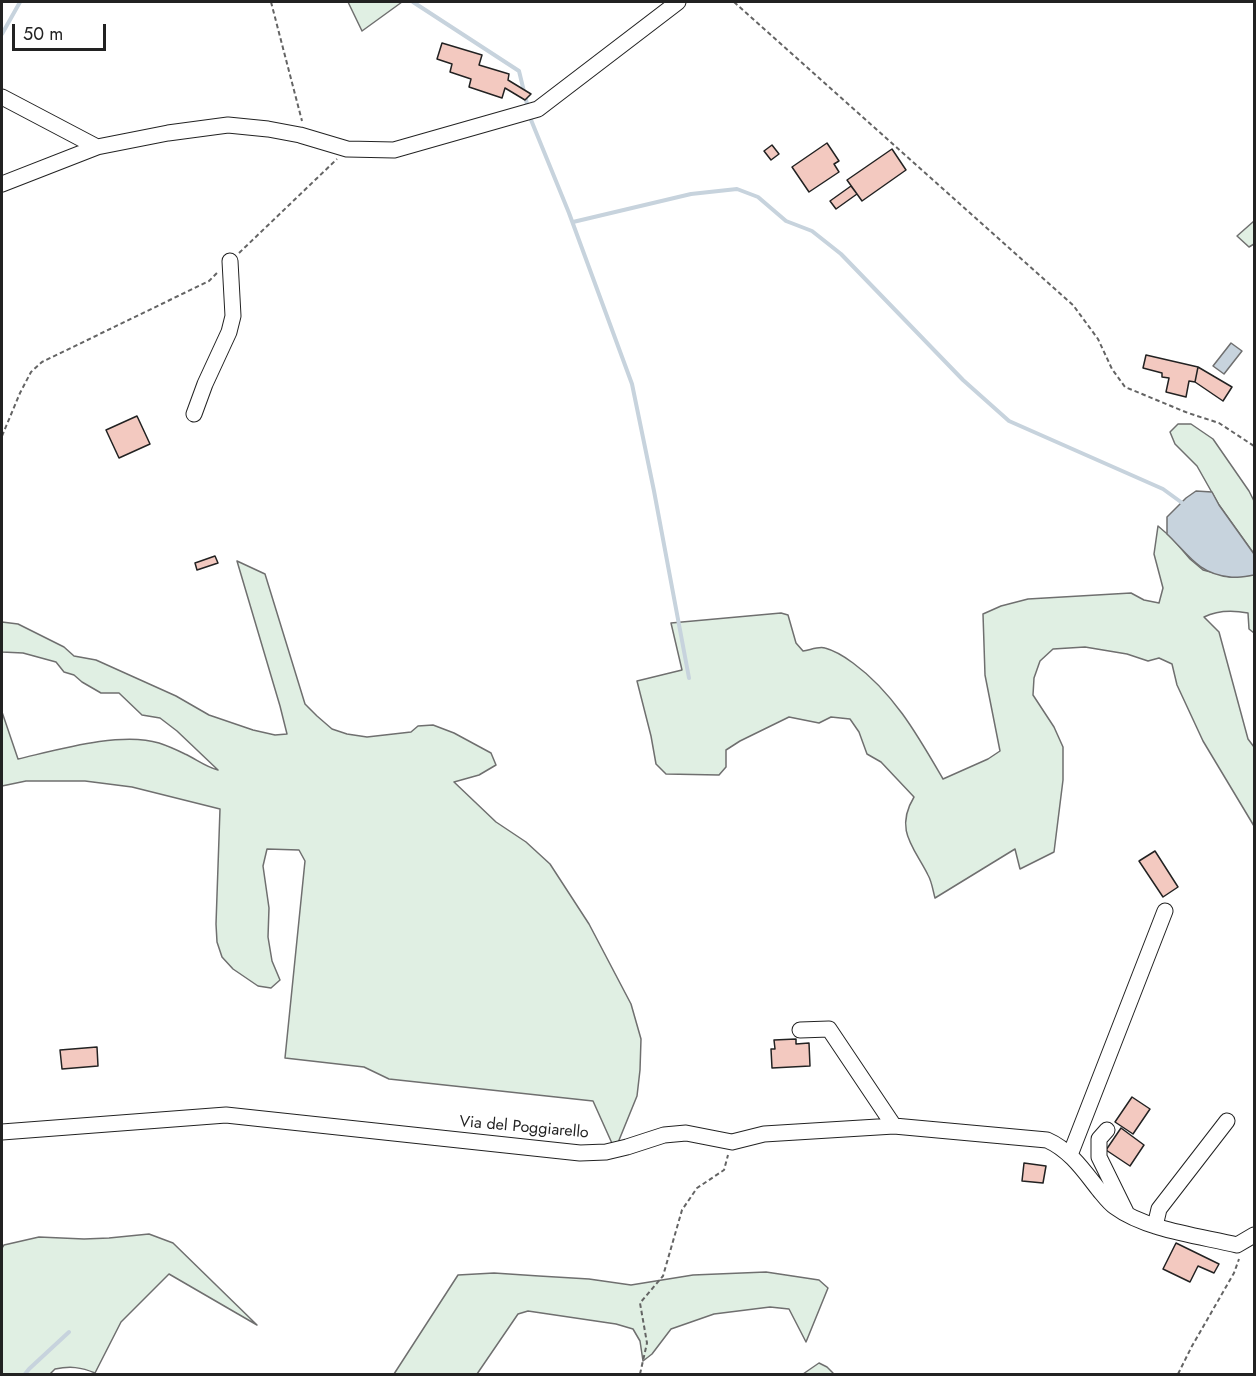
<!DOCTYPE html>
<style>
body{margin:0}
#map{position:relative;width:1256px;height:1376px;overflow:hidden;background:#fff;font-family:Jost,sans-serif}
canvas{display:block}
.frame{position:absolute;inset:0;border:3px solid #222;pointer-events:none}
.scale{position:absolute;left:12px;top:24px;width:94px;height:27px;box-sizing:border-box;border:3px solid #222;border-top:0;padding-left:8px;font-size:18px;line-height:21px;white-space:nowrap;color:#222;-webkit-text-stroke:4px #fff;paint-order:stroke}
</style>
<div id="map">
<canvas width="1256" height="1376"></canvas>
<div class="frame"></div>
<div class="scale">50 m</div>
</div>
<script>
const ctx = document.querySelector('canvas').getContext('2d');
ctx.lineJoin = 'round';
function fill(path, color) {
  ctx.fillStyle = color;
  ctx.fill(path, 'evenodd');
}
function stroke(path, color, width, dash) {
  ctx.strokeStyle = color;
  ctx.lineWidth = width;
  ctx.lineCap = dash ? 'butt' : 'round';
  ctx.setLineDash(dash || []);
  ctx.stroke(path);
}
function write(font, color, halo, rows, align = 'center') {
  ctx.font = font + ' Jost,sans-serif';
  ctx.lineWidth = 4.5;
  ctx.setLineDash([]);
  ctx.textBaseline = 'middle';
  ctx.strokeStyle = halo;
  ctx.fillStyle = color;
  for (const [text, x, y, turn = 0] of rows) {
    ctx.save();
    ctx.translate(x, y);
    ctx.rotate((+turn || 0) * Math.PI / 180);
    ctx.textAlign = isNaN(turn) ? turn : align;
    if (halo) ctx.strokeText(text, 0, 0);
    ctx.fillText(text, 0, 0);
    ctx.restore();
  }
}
const green = new Path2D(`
 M348,2H402L362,31Z
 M1254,221V244L1249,247L1237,236Z
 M1178,424H1191L1213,439L1249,491L1254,501V554L1219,505L1197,466L1175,444L1170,432Z
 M1158,526L1173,539L1190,559L1203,570L1230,577L1254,575V633L1249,629L1248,613C1232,610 1218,610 1204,617L1219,632L1248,739L1254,747V826L1203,741L1177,685L1172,664L1159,658L1148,661L1127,654L1085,647L1053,649L1040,661L1034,678L1033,695L1054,727L1063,747V780L1054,852L1020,869L1015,849L935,898C933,891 932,882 928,875C914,847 894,830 914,797L881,762L867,754L859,732L850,719L831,717L819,723L789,717L740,741L726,750V767L719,775L666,774L656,764L651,736L637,681L682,670L671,623L781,613L788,615L796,643L803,651C810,650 819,646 825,648C836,651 845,657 853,663C894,693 918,736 943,779L988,759L1000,751L985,675L983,614L1001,606L1028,599L1131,593L1144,600L1159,603L1163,588L1154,554Z
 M237,561L265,574L305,704L317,716L332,729L347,734L367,737L411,732L418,726L433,725L454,733L491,753L496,765L479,775L454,782L496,822L526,842L550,864L589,924L631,1004L641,1039L640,1070L637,1096L615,1150L593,1101L389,1079L364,1067L285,1058L305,861L299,850L267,849L263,866L269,908L268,937L272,961L280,980L271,988L258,986L233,969L222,957L217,942L216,924L220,809L132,787L85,781H26L2,786V712L18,759C57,750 121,731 159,743C168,746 177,750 185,754C196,759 206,767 218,770L177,731L160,718L142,715L119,693H101L82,682L74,675L64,672L56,662L23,653L2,652V622L18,624L64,647L74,656L96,660L176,696L209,715L253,730L275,735L287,734L280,706Z
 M149,1234L173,1243L257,1325L169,1274L121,1322L95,1373C81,1367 70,1366 55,1369L50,1374H2V1248L4,1245L39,1237L84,1239L109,1238Z
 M766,1272L819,1280L828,1288L806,1342L789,1309L770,1307L714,1314L671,1329L652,1354L643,1361L640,1341L633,1329L616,1324L528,1311L518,1314L477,1374H394L458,1275L494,1273L539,1276L589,1279L631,1285L693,1275Z
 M819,1363L827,1367L833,1373V1374H803Z`);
fill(green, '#e0efe3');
stroke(green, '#6f6f6f', 1.5);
const water = new Path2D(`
 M1231,343L1242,351L1224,374L1213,366Z
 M1196,491L1212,492L1219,505L1254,554V575C1247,576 1238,578 1230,577C1198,574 1188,554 1167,534V517L1186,498Z`);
fill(water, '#c7d3dd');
stroke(water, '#6f6f6f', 1.5);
stroke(new Path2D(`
 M413,2L519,71L528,108
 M2,34L20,2
 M529,115L569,213L632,384L654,491L689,678
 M573,222L691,194L737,189L758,197L786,221L812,231L841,254L963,380L1009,421L1163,489L1185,505
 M25,1374L29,1369L69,1332`), '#c7d3dd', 4);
const building = new Path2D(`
 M442,43L482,55L479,65L509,74L508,80L531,94L525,100L505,88L502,98L469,87L471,79L450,72L452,64L437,59Z
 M827,143L839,161L834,164L839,172L809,192L792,167Z
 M772,145L779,154L771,160L764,151Z
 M892,149L906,170L862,201L847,180Z
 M851,186L857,194L836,209L830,201Z
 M1146,355L1198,367L1195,382L1189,381L1186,397L1166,392L1169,378L1162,377V373L1143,368Z
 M1198,367L1232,387L1223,401L1195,382Z
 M137,416L150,444L119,458L106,430Z
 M215,556L218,563L197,570L195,563Z
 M1155,851L1178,887L1163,897L1139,861Z
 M796,1039V1044L809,1043L810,1066L772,1068L771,1049H775L774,1040Z
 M97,1047L98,1066L62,1069L60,1050Z
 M1132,1097L1150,1109L1133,1134L1115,1122Z
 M1121,1128L1144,1145L1130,1166L1106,1150Z
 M1024,1163L1046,1166L1043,1183L1022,1181Z
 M1176,1243L1219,1264L1214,1273L1198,1266L1190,1282L1163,1269Z`);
fill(building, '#f3c9c0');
stroke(building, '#222', 1.5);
const minor = new Path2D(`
 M2,97L97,147
 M2,184L97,147L168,133L228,125L268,129L300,135L347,149L394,150L538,109L678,2
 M194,414L205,384L229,332L233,316L230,261
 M800,1030L829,1029L894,1126
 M1107,1130L1099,1139V1157L1126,1212
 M2,1132L226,1115L580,1153L606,1152L627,1147L664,1135L686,1133L732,1142L764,1134L894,1126L1047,1140C1070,1150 1084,1171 1099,1190C1104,1196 1109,1203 1115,1207C1146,1230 1200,1236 1237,1245L1254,1235
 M1070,1155L1165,911
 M1155,1226L1159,1209L1227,1121`);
stroke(minor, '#222', 17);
stroke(new Path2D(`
 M271,2L302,121
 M734,2L1073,305L1098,339L1112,369L1125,387L1188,413L1219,423L1254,446
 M239,253L337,159
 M2,436L20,393L31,372L42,362L209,281L217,273
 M640,1374L647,1343L640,1303L663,1276L682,1210L697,1188L724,1170L728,1155
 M1178,1374L1192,1346L1234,1273L1239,1259`), '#646464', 2, [4.5, 3]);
stroke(minor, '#fff', 15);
write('16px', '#222', '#fff', [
 ["Via del Poggiarello",524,1128,5]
]);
</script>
